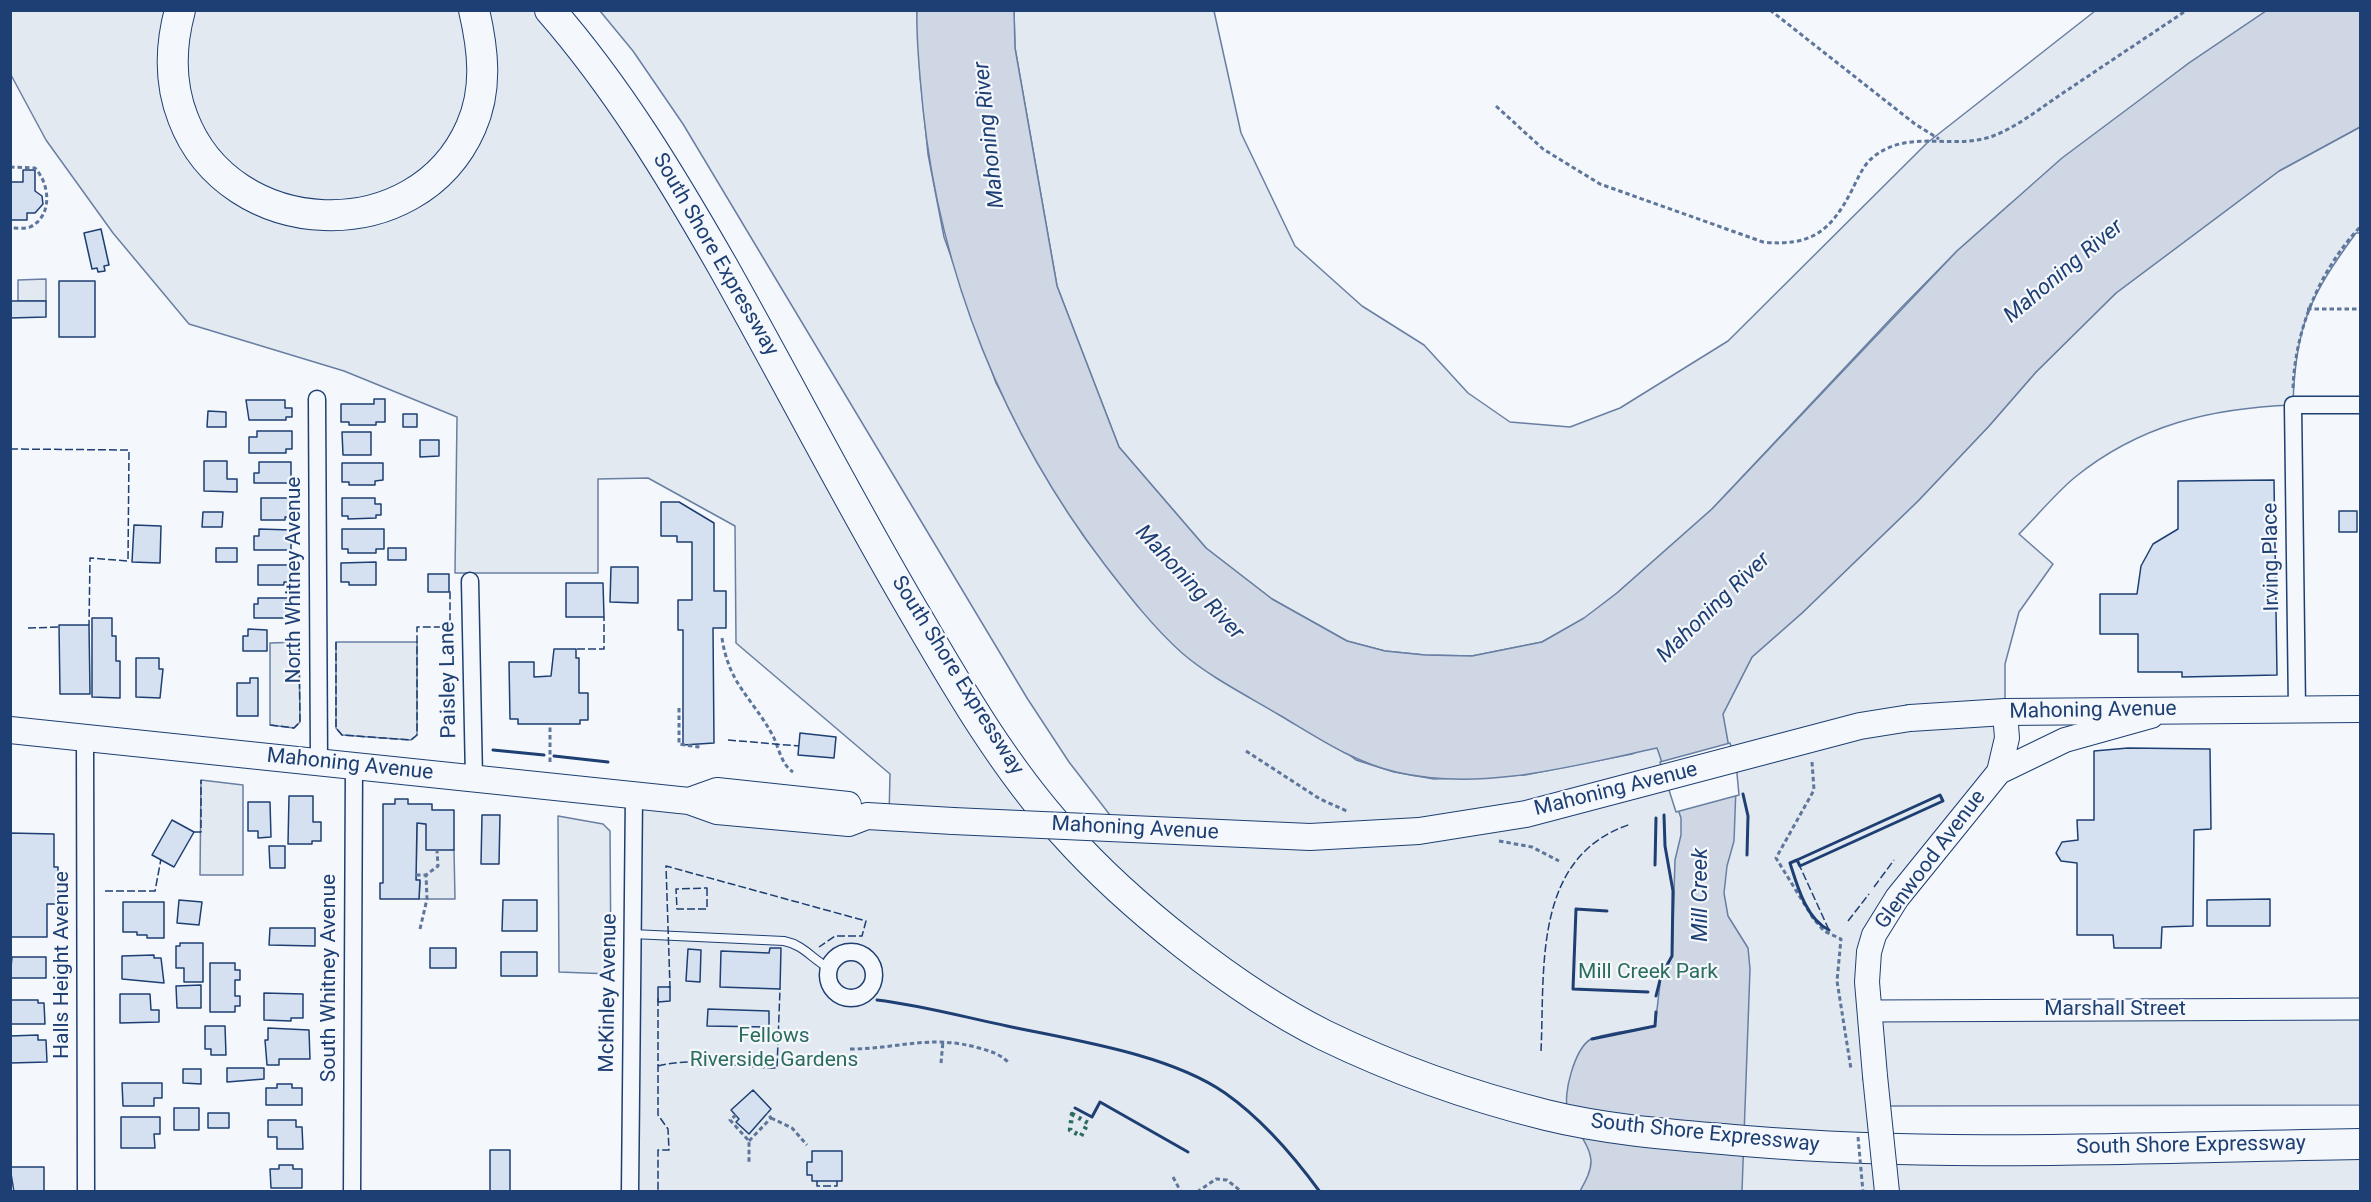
<!DOCTYPE html>
<style>
body{margin:0}
#map{position:relative;width:2371px;height:1202px;overflow:hidden;background:#f4f7fb;font-family:Roboto,sans-serif}
canvas{display:block}
.frame{position:absolute;inset:0;border:12px solid #1d3f73;pointer-events:none}
</style>
<div id="map">
<canvas width="2371" height="1202"></canvas>
<div class="frame"></div>
</div>
<script>
const ctx = document.querySelector('canvas').getContext('2d');
ctx.lineJoin = 'round';
function fill(path, color) {
  ctx.fillStyle = color;
  ctx.fill(path, 'evenodd');
}
function stroke(path, color, width, dash) {
  ctx.strokeStyle = color;
  ctx.lineWidth = width;
  ctx.lineCap = dash ? 'butt' : 'round';
  ctx.setLineDash(dash || []);
  ctx.stroke(path);
}
function write(font, color, halo, rows, align = 'center') {
  ctx.font = font + ' Roboto,sans-serif';
  ctx.lineWidth = 4.5;
  ctx.setLineDash([]);
  ctx.textBaseline = 'middle';
  ctx.strokeStyle = halo;
  ctx.fillStyle = color;
  for (const [text, x, y, turn = 0] of rows) {
    ctx.save();
    ctx.translate(x, y);
    ctx.rotate((+turn || 0) * Math.PI / 180);
    ctx.textAlign = isNaN(turn) ? turn : align;
    if (halo) ctx.strokeText(text, 0, 0);
    ctx.fillText(text, 0, 0);
    ctx.restore();
  }
}
const green = new Path2D(`
 M10,11H550L1057,826L1120,828L1069,762L1027,698L683,124L633,51L600,11H917L920,75L928,154L944,237L996,383L1039,465L1083,535L1117,580L1356,760L1394,772L1434,779L1525,775L1632,754L1723,714L1752,657L1802,613L1918,501L1989,426L2036,372L2116,293L2279,171L2360,127V233H2356C2310,296 2295,326 2293,405C2211,408 2139,425 2074,478C2054,495 2037,516 2019,534L2053,564L2019,612L2005,664V712L1999,772L1884,917L1869,1011L2360,1009V1105L1888,1106L1882,1148L2360,1144V1191H630L634,795L889,818L890,774L736,643L735,526L648,478L598,479V573H455L457,417L344,371L189,324L113,233L46,140L11,75Z
 M1014,11H1214L1241,133L1295,246L1362,306L1424,345L1468,393L1510,422L1570,427L1620,408L1728,341L1927,143L2095,11H2266L2189,63L2010,204L1957,251L1899,310L1712,509L1617,593L1584,619L1542,642L1472,656L1425,655L1385,651L1347,641L1272,599L1206,548L1119,447L1057,286L1015,48Z
 M46,279V301H18V280Z
 M299,642L300,722L294,728L270,725V643Z
 M336,642H417V735L411,740L342,735L336,728Z
 M201,780L243,785V875H200Z
 M558,816L603,824L610,831L611,974L559,972Z
 M417,823L426,824L454,850L455,899H419L420,881L416,880Z`);
fill(green, '#e3e9f0');
stroke(green, '#687fa3', 1.5);
const water = new Path2D(`
 M917,11H1014L1015,48L1057,286L1119,447L1206,548L1272,599L1347,641L1385,651L1425,655L1472,656L1542,642L1584,618L1617,593L1712,509L1957,251L2062,158L2189,63L2266,11H2360V127L2279,171L2116,293L2036,372L1989,426L1918,501L1802,613L1752,657L1723,714L1736,787L1734,841L1727,866L1724,893L1728,916L1748,948L1750,969L1742,1191H1580C1585,1182 1591,1172 1591,1161C1590,1144 1574,1128 1568,1111C1562,1095 1575,1048 1591,1039C1607,1032 1638,1030 1655,1026L1661,976L1672,956L1675,860L1681,835V818L1657,748C1573,766 1481,792 1396,772C1353,762 1318,738 1281,716C1248,696 1211,678 1182,653C1153,627 1129,596 1105,565C1004,433 940,274 923,109C920,76 916,43 917,11Z`);
fill(water, '#cfd7e4');
stroke(water, '#687fa3', 1.5);
const pier = new Path2D(`
 M1730,743L1736,763L1739,795L1676,812L1660,762Z`);
fill(pier, '#f4f7fb');
stroke(pier, '#687fa3', 1.5);
const building = new Path2D(`
 M23,170H35V191L42,196L43,204L35,213H27V220H10V182H23Z
 M101,229L109,265L104,266L105,271L98,272L97,268L92,269L84,233Z
 M59,281H95V337H59Z
 M10,301H46V317L10,318Z
 M374,399H385V422H376V425H349V422H341V404H374Z
 M246,400H285V408H292V417H286V420H249Z
 M208,411L226,412V427H207Z
 M403,414H417V427H403Z
 M257,431H292V449H286V453H249V437H257Z
 M342,432H371V455H343Z
 M420,440H439V456L420,457Z
 M204,461H227V479H237V492L204,491Z
 M259,462H291V483H254V473H259Z
 M342,463H383V480L375,481V485H349V482H342Z
 M2274,480L2277,675L2182,677V672H2138V634H2100V594H2137L2141,566L2153,544L2178,529V481Z
 M261,498H293L292,517H285V520H261Z
 M342,498H375V504H381V515H376V518L348,519V516H342Z
 M661,502H679L714,523V591H726V628H713L714,743L683,745V630H678V600H692V542H677V536H661Z
 M2339,511H2357V532H2339Z
 M203,512H223L222,527H202Z
 M134,525L161,526L160,563L132,562Z
 M259,529L291,530V550H254V536H259Z
 M342,529H384V549H376V553H348V549H342Z
 M216,548H237V562H216Z
 M388,548H406V560H388Z
 M376,562V585H349V582H341V563Z
 M258,565H292V582H284V585H258Z
 M611,567H638V603L610,602Z
 M428,574H449V592H428Z
 M566,583H603L604,617H566Z
 M258,598H291V618H254V604H258Z
 M92,618H112V636H116V661H120V698L92,697Z
 M59,625H89L90,694H60Z
 M248,629L267,630V651H243V636H248Z
 M554,649H576V658H579V693H588V720H580V724H518V719H510L509,662H534V677L551,676Z
 M136,658H159V669H163L160,698L136,697Z
 M250,678H258V716H237V683H250Z
 M800,733L836,737L834,758L798,755Z
 M2128,748L2210,749L2211,829L2194,830L2193,926L2162,927L2161,948H2114L2113,935H2077V863L2061,861L2056,853L2062,842L2078,840L2077,820H2094V751Z
 M289,796H313V822H321V841H312V844H288Z
 M395,799H408V804H432V810H454V850H426V824L417,823L416,880H420L419,899H380V883H383V804H395Z
 M248,802H270L271,837L258,838V831H248Z
 M482,815H500L499,864H481Z
 M172,820L194,832L174,867L152,855Z
 M10,833L54,834V867H58V904H47V937H10Z
 M269,846H285V868H270Z
 M2270,899V926H2207V900Z
 M179,900L202,902L199,925L177,923Z
 M503,900H537V931H502Z
 M123,902H164V938H147V935H137V932H123Z
 M270,928H315V946L269,945Z
 M180,943H203V982H184V968H176V946H180Z
 M430,948H456V968H430Z
 M770,948H781L780,989L720,987L721,951L769,953Z
 M688,949L701,950L700,982L686,981Z
 M501,952H537V976H501Z
 M154,955V958H161L164,983L122,979V956Z
 M12,957H46V978H10Z
 M210,963H235V970H240V980H235V996H240V1006H235V1012H210Z
 M201,985V1008H177L176,986Z
 M658,987H670V1001L658,1002Z
 M264,993L303,994V1018H291V1021L264,1020Z
 M120,994H150L151,1010H159V1022L120,1023Z
 M10,1000H38V1003H44L45,1024H11Z
 M708,1009L769,1011V1027L707,1026Z
 M205,1026H225L226,1055H211V1049H205Z
 M268,1028L309,1030L310,1059H279V1065H267L265,1040H268Z
 M38,1035V1040H46L47,1062L10,1063V1036Z
 M227,1068H264V1079L227,1082Z
 M183,1069H201V1084L183,1083Z
 M122,1083H162V1098H154V1106H123Z
 M277,1084H292V1088H302V1105H266V1088H277Z
 M753,1090L771,1109L749,1134L736,1122L739,1119L731,1110Z
 M174,1108H199V1130H174Z
 M208,1113H229V1128H208Z
 M121,1117H160V1134H154L155,1148H121Z
 M268,1120H296V1127H302L303,1149H277V1137H268Z
 M490,1150H510V1191H490Z
 M812,1151H842V1181H812V1175H807V1162H812Z
 M279,1165H293V1169H302V1188H271L270,1169H279Z
 M10,1167H44V1192H14Z`);
fill(building, '#d5e0f0');
stroke(building, '#1d3f73', 1.5);
const service = new Path2D(`
 M632,934L784,941C804,945 812,959 829,968`);
const minor = new Path2D(`
 M317,399L319,762
 M470,581L474,779
 M2297,709L2293,405H2360
 M85,738L86,1192
 M828 975a23 23 0 1 1 46 0a23 23 0 1 1-46 0Z
 M352,1192L354,765
 M630,1192L634,795`);
const tertiary = new Path2D(`
 M1869,1011L2360,1009`);
const secondary = new Path2D(`
 M1999,772L2065,740L2151,716
 M1875,1076L1867,982L1869,952L1874,935L1897,898L1999,772L2007,738L2005,712`);
const primary = new Path2D(`
 M1910,718L2005,712L2360,709
 M10,730L689,801L717,811L849,823L867,816L953,821
 M689,801L717,791L848,805`);
const motorway = new Path2D(`
 M180,10C170,47 169,82 183,118C230,242 417,250 471,127C488,89 483,49 474,10
 M550,10C618,88 671,176 722,265C788,382 849,502 917,617C960,691 1005,768 1063,832C1128,905 1236,991 1324,1035C1394,1069 1470,1096 1546,1115C1611,1131 1678,1135 1745,1141C1949,1158 2156,1147 2360,1144`);
stroke(service, '#1d3f73', 10);
stroke(minor, '#1d3f73', 19);
stroke(tertiary, '#1d3f73', 23);
stroke(secondary, '#1d3f73', 26);
stroke(primary, '#1d3f73', 28);
stroke(motorway, '#1d3f73', 32);
stroke(new Path2D(`
 M1770,10L1915,124L1939,139
 M1496,106L1543,149L1600,184L1763,242C1811,247 1831,231 1852,190C1857,180 1863,166 1871,159C1907,127 1952,151 1993,136C2019,126 2043,106 2066,91C2106,64 2147,37 2187,10
 M10,167L35,168C50,184 53,216 30,227C24,229 16,228 10,228
 M2307,309H2360
 M2293,388C2295,329 2320,270 2360,227
 M722,638C729,685 752,697 773,736C779,748 781,764 793,772
 M679,708V744L698,747V743
 M1246,751L1320,799L1349,812
 M550,762V724
 M1812,762L1814,790L1776,858L1813,918L1824,931L1841,939L1837,981L1851,1069
 M1499,841L1532,847L1559,861
 M416,875H426
 M420,929L427,899L426,875L438,866L437,850
 M850,1049C898,1049 930,1034 979,1048C990,1051 1000,1054 1008,1062
 M941,1063L943,1041
 M736,1115L730,1120L749,1141V1162
 M771,1118L792,1128L807,1145
 M749,1141L771,1118L767,1113
 M1173,1177L1181,1192
 M1197,1192L1216,1179L1227,1180L1242,1192`), '#5e769c', 3, [4.5, 3]);
stroke(service, '#f4f7fb', 8);
stroke(minor, '#f4f7fb', 16);
stroke(tertiary, '#f4f7fb', 21);
stroke(secondary, '#f4f7fb', 24);
stroke(primary, '#f4f7fb', 26);
stroke(motorway, '#f4f7fb', 30);
const secondaryBridge = new Path2D(`
 M1875,1076L1887,1192`);
const primaryBridge = new Path2D(`
 M953,821L1310,837L1419,831L1526,814L1860,726L1910,718`);
stroke(secondaryBridge, '#1d3f73', 26, []);
stroke(primaryBridge, '#1d3f73', 28, []);
stroke(new Path2D(`
 M1858,1137L1863,1192`), '#5e769c', 3, [4.5, 3]);
stroke(secondaryBridge, '#f4f7fb', 24);
stroke(primaryBridge, '#f4f7fb', 26);
stroke(new Path2D(`
 M1072,1114L1088,1123L1081,1136L1070,1130Z`), '#2c6c60', 4.5, [3, 4.5]);
stroke(new Path2D(`
 M10,449L129,450L128,561L90,558L89,625
 M28,628L60,627
 M10,629H11
 M336,642V728L342,735L411,740L417,735V627H450V590
 M577,649H604V617
 M270,725L294,728L300,722L299,642
 M728,740L799,746
 M194,832H201V780
 M1874,887L1894,860
 M707,888V909H677L676,889Z
 M105,891H155L161,859
 M1848,921L1869,894
 M1829,930L1797,860L1940,795
 M668,987H670L666,866L866,921L862,936H835L819,947
 M658,998V1115L668,1129L669,1150H658V1192
 M1541,1051C1545,968 1532,856 1631,824
 M658,1066C698,1056 737,1068 777,1068L780,989
 M817,1181V1186H837V1181`), '#1d3f73', 1.5, [8, 3]);
stroke(new Path2D(`
 M493,750L544,755
 M554,756L608,762
 M1743,794L1748,816L1747,855
 M1940,795L1943,801L1800,866L1797,860Z
 M1797,860L1790,863C1797,885 1806,919 1829,930
 M1655,865L1656,818
 M1607,911L1576,909L1573,989L1648,992
 M1656,996L1661,976L1672,956L1673,891L1665,846L1664,815
 M877,1000C920,1005 964,1017 1007,1026C1073,1040 1169,1054 1225,1093C1262,1119 1293,1155 1320,1192
 M1592,1039L1655,1026L1656,1012
 M1075,1108L1092,1117L1100,1102L1188,1152`), '#1d3f73', 3);
write('21px', '#1d3f73', '#f4f7fb', [
 ["South Shore Expressway",715,255,60],
 ["Irving Place",2272,557,-91],
 ["North Whitney Avenue",295,580,-90],
 ["South Shore Expressway",957,676,58],
 ["Paisley Lane",449,680,-91],
 ["Mahoning Avenue",2093,711,-1],
 ["Mahoning Avenue",350,765,6],
 ["Mahoning Avenue",1616,790,-14],
 ["Mahoning Avenue",1135,829,3],
 ["Glenwood Avenue",1931,860,-53],
 ["Halls Height Avenue",63,965,-90],
 ["South Whitney Avenue",330,978,-90],
 ["McKinley Avenue",609,993,-89],
 ["Marshall Street",2115,1010],
 ["South Shore Expressway",1705,1134,6],
 ["South Shore Expressway",2191,1146,-1]
]);
write('21px', '#2c6c60', '#f4f7fb', [
 ["Mill Creek Park",1648,973],
 ["Fellows",774,1037],
 ["Riverside Gardens",774,1061]
]);
write('italic 22px', '#1d3f73', '#f4f7fb', [
 ["Mahoning River",990,135,-96],
 ["Mahoning River",2064,272,-40],
 ["Mahoning River",1189,583,47],
 ["Mahoning River",1714,608,-44],
 ["Mill Creek",1701,895,-90]
]);
</script>
